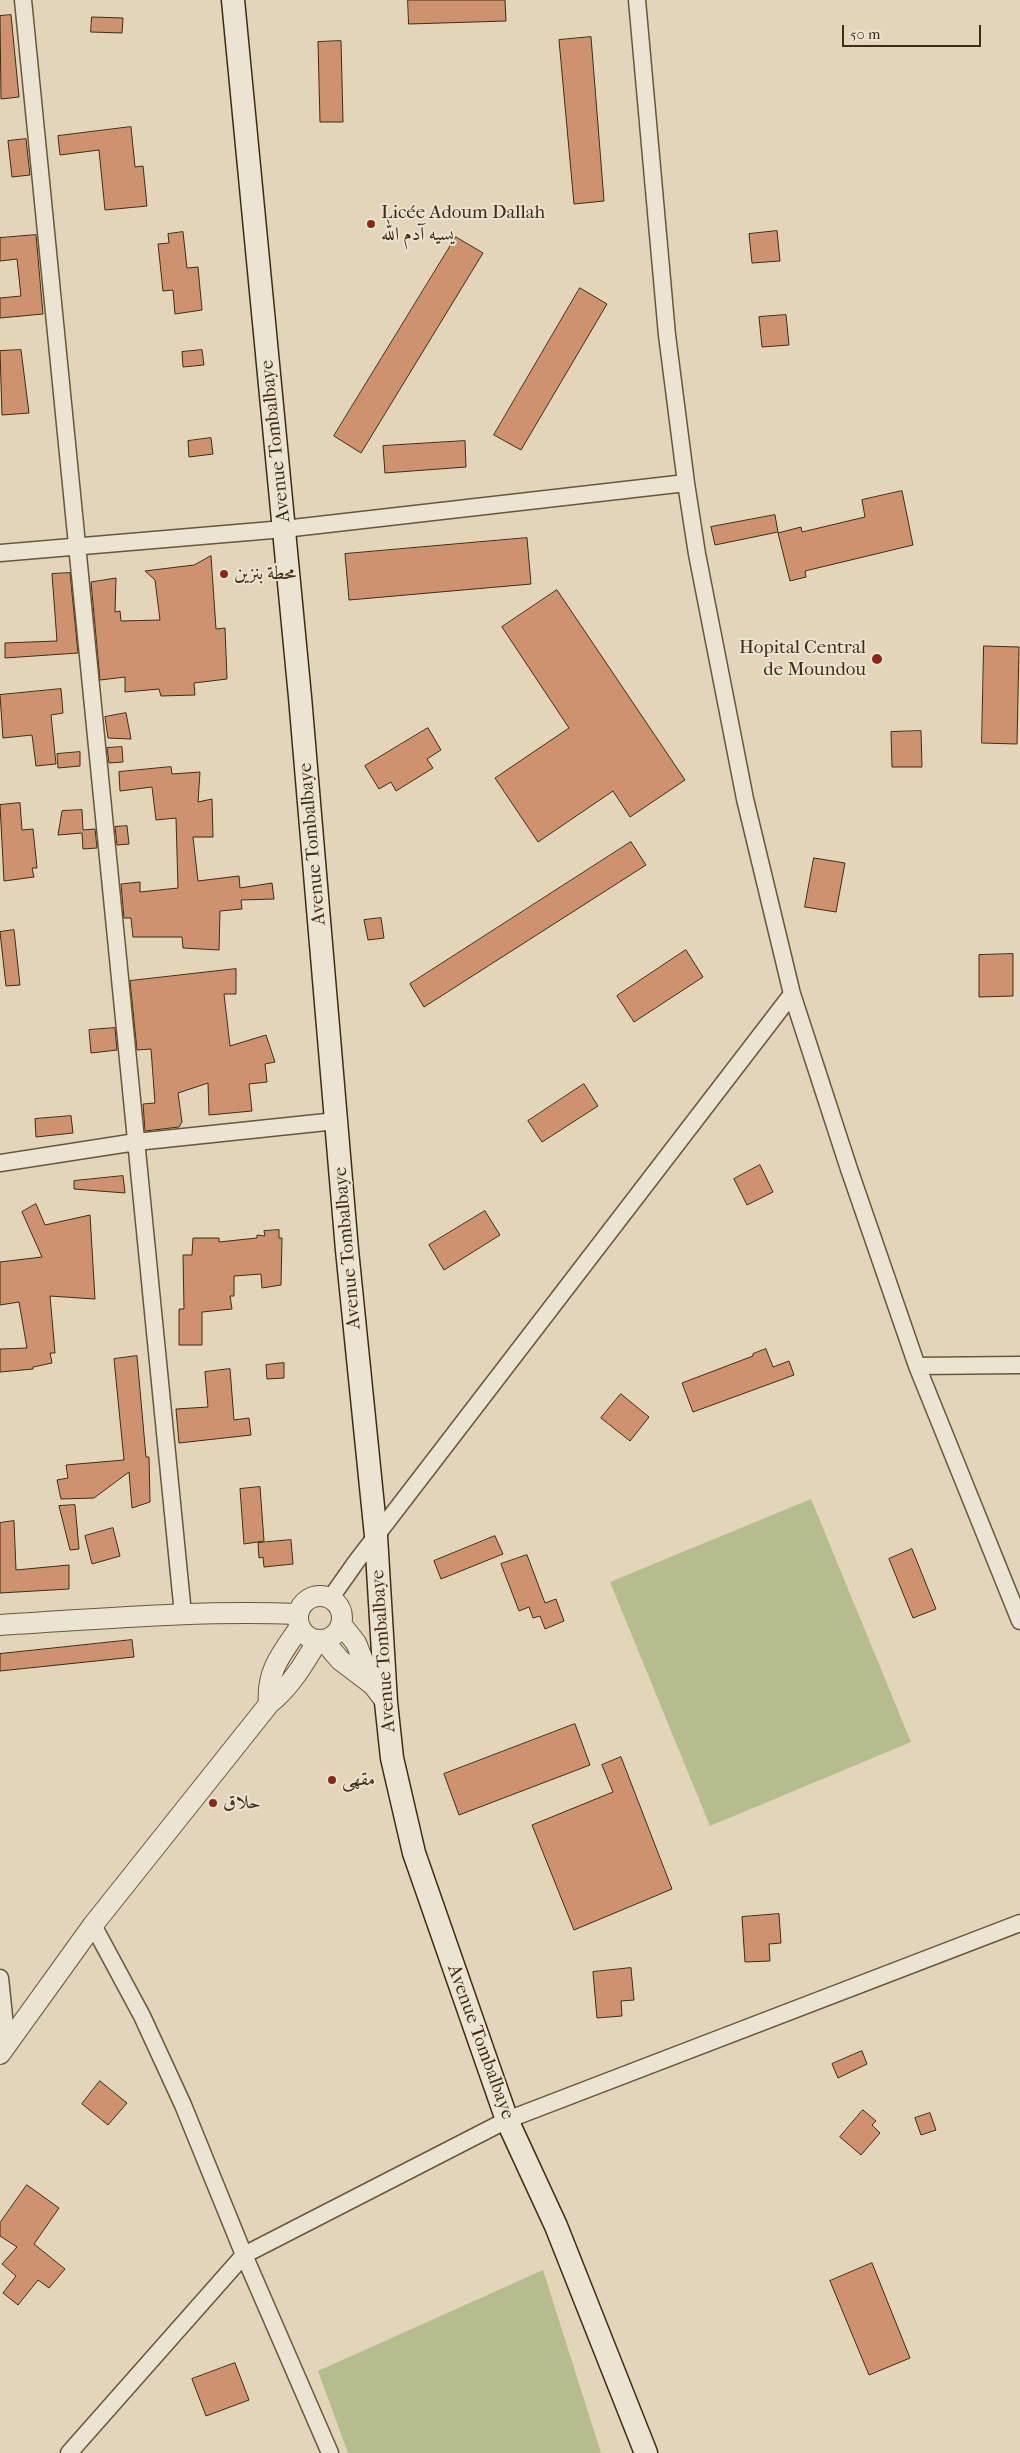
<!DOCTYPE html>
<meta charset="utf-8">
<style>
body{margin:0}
#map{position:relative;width:1020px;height:2453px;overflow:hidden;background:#e2d5b9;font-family:"IM FELL French Canon",serif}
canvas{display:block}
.scale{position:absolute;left:842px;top:25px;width:139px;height:22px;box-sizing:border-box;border:2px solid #3e2d13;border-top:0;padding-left:6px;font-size:15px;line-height:18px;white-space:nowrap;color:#3e2d13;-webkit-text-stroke:4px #ece4d2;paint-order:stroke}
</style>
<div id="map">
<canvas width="1020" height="2453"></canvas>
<div class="scale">50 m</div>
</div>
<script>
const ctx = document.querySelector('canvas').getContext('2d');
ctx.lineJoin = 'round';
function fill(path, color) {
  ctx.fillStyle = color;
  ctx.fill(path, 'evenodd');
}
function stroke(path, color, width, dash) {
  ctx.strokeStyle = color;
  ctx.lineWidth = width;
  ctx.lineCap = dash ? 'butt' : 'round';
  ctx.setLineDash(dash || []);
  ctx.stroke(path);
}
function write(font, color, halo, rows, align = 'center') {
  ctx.font = font + ' "IM FELL French Canon",Amiri,serif';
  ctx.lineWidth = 4;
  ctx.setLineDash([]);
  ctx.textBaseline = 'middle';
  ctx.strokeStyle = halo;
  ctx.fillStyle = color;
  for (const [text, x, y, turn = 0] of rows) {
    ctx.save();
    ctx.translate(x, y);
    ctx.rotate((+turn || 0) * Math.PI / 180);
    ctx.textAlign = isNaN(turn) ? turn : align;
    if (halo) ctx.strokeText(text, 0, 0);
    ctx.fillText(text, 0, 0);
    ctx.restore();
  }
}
fill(new Path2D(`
 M811,1499L911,1742L710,1826L610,1582Z
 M543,2270L601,2453H348L318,2371Z`), '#b5bd8e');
const building = new Path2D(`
 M408,0H505L506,21L409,24Z
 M11,15L19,97L1,99L0,16Z
 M92,17L123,18L122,33L91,32Z
 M591,37L604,201L574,204L559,40Z
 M341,41L343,122H320L318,42Z
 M131,127L135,167L143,166L147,206L105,210L99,150L60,155L58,136Z
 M26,139L30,175L12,177L8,141Z
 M777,231L780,261L752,263L749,234Z
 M183,232L187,268L198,267L202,310L175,314L173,290L163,291L158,244L169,243L168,234Z
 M36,235L43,314L0,318V298L21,296L17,259L0,261V238Z
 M456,237L483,253L361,453L334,436Z
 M580,288L607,304L521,450L494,435Z
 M786,315L789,345L762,347L759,317Z
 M21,350L29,413L2,415L0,351Z
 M202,350L204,365L183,367L182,352Z
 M211,438L213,454L189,457L188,441Z
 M465,441L466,467L385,473L383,446Z
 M902,491L913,545L805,571L806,577L790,581L778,533L801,527L802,532L865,517L862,500Z
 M775,515L778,532L715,545L711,527Z
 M527,538L531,584L349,600L345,554Z
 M211,556L216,629L225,628L227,679L194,683L195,695L161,696L159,689L125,692V677L100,680L91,582L116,578L115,612L120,611L121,621L160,620L155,580L145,571L194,565Z
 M70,573L78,653L5,658V643L57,641L52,574Z
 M557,590L685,780L630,817L613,791L538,842L495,778L569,728L502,627Z
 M984,646L1019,647L1017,744L982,743Z
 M61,689L63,713L51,715L56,764L36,766L32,735L3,738L0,695Z
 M126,713L131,739L108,738L105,717Z
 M428,728L441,750L427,759L433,768L396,791L391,782L379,789L365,766Z
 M921,731L922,767H892L891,732Z
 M122,747L123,762L109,763L107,748Z
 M80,752V766L58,768L57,754Z
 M171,767L172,774L200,772L198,802L212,799L213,837H193L198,881L239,876L240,888L272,883L274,899L241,900L242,909L220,911L219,950L183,948L182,937H133L131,918H124L121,884L140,882V892L178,888L176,818L156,820L152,787L120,791L119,772Z
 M20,803L22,830L33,829L37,868H32L34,877L4,881L0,805Z
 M82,810L83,830L95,829L97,848L83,849L82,833L58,835L62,811Z
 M127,826L129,844L117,845L115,827Z
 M631,842L646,865L424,1007L410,984Z
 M814,858L845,863L836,912L805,907Z
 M381,918L384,938L368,940L364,920Z
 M14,930L20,985L6,986L0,932Z
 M686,950L703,977L634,1022L617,996Z
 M1013,954V996L979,997V955Z
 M236,969V994H224L230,1046L266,1035L275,1062L265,1064L267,1082L249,1084L252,1111L209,1115L208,1083L178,1093L182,1122L179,1127L145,1131L143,1104L155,1103L151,1049L137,1050L130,981Z
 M115,1028L117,1050L91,1053L89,1030Z
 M584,1084L598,1106L542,1142L528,1121Z
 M71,1116L73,1133L36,1137L35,1119Z
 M760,1165L773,1192L747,1205L734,1179Z
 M123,1176L125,1193L74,1189V1181Z
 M36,1204L45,1225L90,1215L95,1299L50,1296L55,1353H50L52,1363L33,1367V1369L0,1372V1349L27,1348L19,1302L0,1305V1262L42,1257L22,1212Z
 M485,1211L500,1235L444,1270L429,1245Z
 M279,1230V1238H282L281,1285L262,1288L261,1274L234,1276V1296H230L232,1309L202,1312V1345H179V1309H184L183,1255H192L193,1238H219V1242L257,1238V1235L265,1236L264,1231Z
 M766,1349L773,1367L789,1361L794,1375L693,1412L682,1383L753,1356V1354Z
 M137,1356L146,1457H149L150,1502L132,1508L129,1472L94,1498L61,1499L57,1480L68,1478L66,1465L124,1460L114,1359Z
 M284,1363V1378L267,1379L266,1365Z
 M230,1369L234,1420L249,1418L251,1435L179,1443L176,1409L208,1407L205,1372Z
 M621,1394L649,1417L630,1441L601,1418Z
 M260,1487L264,1541L244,1544L240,1489Z
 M75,1505L79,1549L70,1550L59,1506Z
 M14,1521L16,1570L69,1565V1589L0,1593V1523Z
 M113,1528L120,1556L92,1564L85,1536Z
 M495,1536L503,1554L441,1579L434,1561Z
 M291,1540L293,1564L264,1567L263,1557L259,1558L258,1543Z
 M912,1549L936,1609L913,1618L889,1559Z
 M527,1555L545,1603L556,1599L564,1621L545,1629L540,1616L533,1618L529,1607L519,1611L501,1564Z
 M132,1640L134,1657L0,1671V1654Z
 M575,1724L590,1765L459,1815L444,1774Z
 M621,1757L672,1889L574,1930L532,1825L613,1792L602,1765Z
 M779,1914L781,1943L769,1944L770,1961L745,1962L742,1917Z
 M631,1968L634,2000L621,2001L622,2016L597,2018L593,1972Z
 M862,2051L867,2064L838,2078L832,2064Z
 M100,2081L127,2103L108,2125L82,2104Z
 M863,2110L876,2121L872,2125L880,2133L861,2155L840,2137Z
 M930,2113L936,2130L921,2135L915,2118Z
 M27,2185L59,2208L34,2244L65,2269L49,2288L38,2280L18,2305L3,2293L16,2276L2,2264L17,2247L0,2236V2223Z
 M872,2263L910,2358L869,2375L830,2281Z
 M235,2363L249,2400L206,2416L192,2379Z`);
fill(building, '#cf926f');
stroke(building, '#3e2d13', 1);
const minor = new Path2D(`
 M23,0L183,1614
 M637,0L667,335L686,483L697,554L745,799L792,994L849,1169L917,1366L1020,1621
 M0,553L284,529L686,483
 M0,1163L136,1142L336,1121
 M917,1366L1020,1365
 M330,1599L356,1562L792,994
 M93,1925L142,2016L183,2105L244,2255L330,2453
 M0,1978L7,2045
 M69,2453L244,2255L507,2120L1020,1923`);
const tertiary = new Path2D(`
 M298 1618a22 22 0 1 1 44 0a22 22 0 1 1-44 0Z
 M341,1624L356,1643L373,1685L386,1702
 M0,1625C100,1619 199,1610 298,1614
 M323,1640L340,1660L373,1685
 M269,1704C266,1671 282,1653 300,1627
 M0,2054L93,1925L269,1704C290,1687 304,1664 318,1640`);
const secondary = new Path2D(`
 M233,0L300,697L347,1250L376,1536L386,1702L392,1758L414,1853L507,2120L556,2226L646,2453`);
stroke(minor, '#67573c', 19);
stroke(tertiary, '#67573c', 22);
stroke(secondary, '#3e2d13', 25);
stroke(minor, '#ece4d2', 16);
stroke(tertiary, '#ece4d2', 20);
stroke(secondary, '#ece4d2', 22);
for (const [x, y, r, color] of [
 [371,224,5,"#8f2418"],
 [224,574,5,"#8f2418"],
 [877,659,6,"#8f2418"],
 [332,1780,5,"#8f2418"],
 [213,1803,5,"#8f2418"]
]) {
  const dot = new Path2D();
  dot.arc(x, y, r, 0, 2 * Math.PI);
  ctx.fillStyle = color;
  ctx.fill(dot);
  stroke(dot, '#ece4d2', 2);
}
write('19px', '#3e2d13', '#ece4d2', [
 ["Licée Adoum Dallah",381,213],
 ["يسيه آدم الله",381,235],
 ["محطة بنزين",234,574],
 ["Hopital Central",866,648,"right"],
 ["de Moundou",866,670,"right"],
 ["مقهى",342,1780],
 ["حلاق",223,1803]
], 'left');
write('19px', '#3e2d13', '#ece4d2', [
 ["Avenue Tombalbaye",276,441,-96],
 ["Avenue Tombalbaye",313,844,-95],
 ["Avenue Tombalbaye",348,1248,-95],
 ["Avenue Tombalbaye",384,1651,-94],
 ["Avenue Tombalbaye",480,2042,70]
]);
</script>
